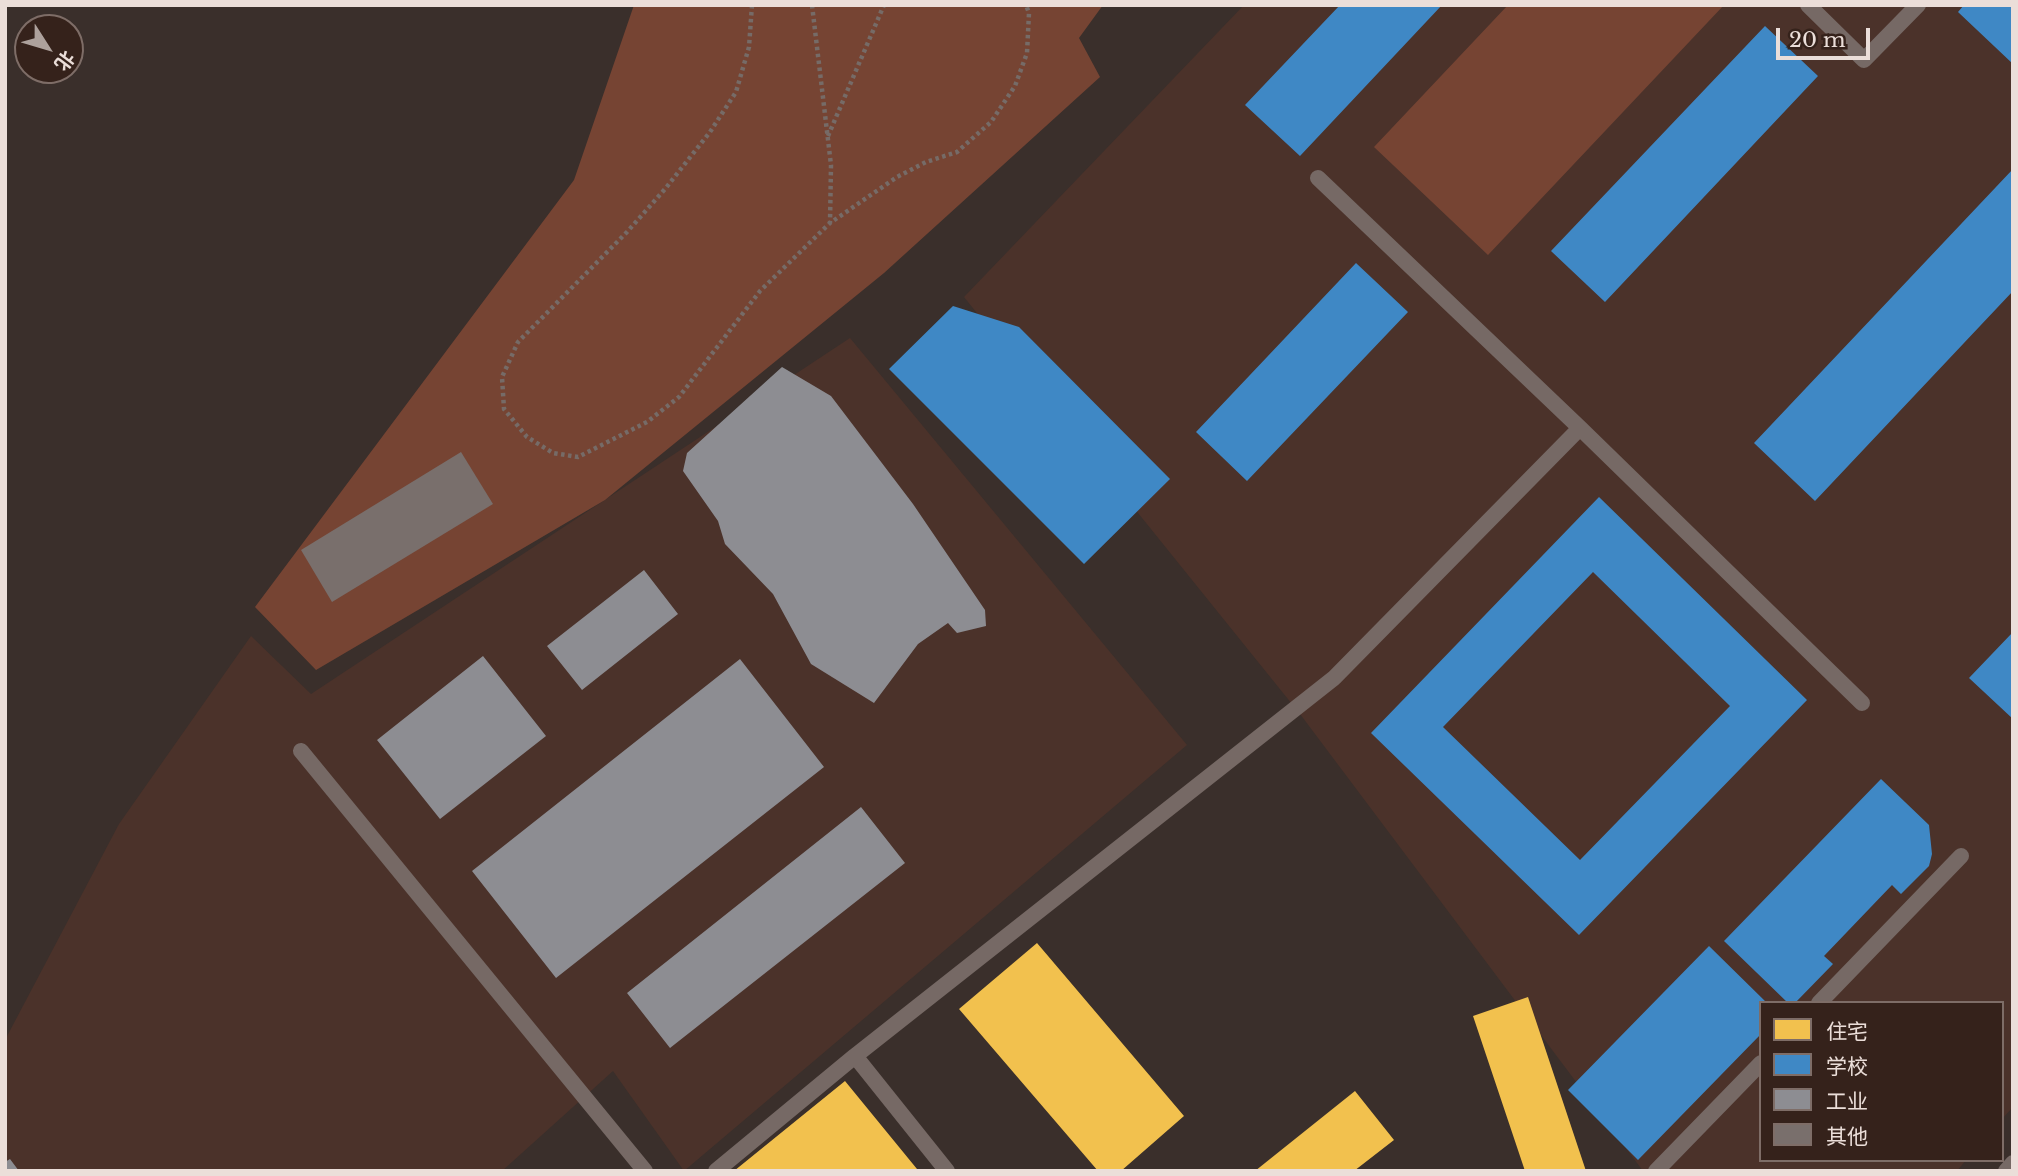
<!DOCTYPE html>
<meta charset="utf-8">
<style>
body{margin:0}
#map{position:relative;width:2018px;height:1176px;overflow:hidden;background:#3a2f2b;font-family:"Libre Baskerville","Noto Sans SC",serif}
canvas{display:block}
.frame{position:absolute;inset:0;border:7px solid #ebded9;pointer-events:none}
.legend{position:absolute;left:1759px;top:1001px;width:245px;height:161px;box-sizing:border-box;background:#35221b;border:2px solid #7e6d67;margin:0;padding:9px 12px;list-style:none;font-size:21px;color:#ebded9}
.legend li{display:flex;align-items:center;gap:14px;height:35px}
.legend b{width:35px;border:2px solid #7e6d67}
.north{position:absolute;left:14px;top:14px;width:70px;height:70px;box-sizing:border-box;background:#35221b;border:2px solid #7e6d67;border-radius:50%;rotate:127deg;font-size:19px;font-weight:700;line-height:28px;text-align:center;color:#ebded9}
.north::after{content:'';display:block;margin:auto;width:24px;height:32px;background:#ada19c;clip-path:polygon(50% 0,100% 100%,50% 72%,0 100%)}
.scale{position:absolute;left:1776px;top:28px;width:94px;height:32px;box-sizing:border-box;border:4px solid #ebded9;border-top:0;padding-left:9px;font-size:21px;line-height:24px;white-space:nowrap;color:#ebded9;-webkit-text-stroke:5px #35221b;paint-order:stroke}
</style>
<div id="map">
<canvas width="2018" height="1176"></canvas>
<div class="frame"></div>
<ul class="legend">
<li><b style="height:19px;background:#f2c14e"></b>住宅</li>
<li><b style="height:19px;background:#3f88c5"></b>学校</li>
<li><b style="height:19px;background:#8d8d92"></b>工业</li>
<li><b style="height:19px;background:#796f6c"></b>其他</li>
</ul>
<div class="north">北</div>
<div class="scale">20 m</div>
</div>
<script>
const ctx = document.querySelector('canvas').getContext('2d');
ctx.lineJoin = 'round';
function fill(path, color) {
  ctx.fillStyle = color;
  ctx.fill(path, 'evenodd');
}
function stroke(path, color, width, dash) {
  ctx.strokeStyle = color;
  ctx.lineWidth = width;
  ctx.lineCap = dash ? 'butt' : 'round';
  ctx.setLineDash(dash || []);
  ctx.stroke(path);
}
fill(new Path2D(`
 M1244,5H2013V1107L2002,1119V1003H1761V1160H1966L1957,1171H1643L1300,714L964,297Z
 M850,338L1187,745L684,1171L613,1071L502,1171H5V1040L119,824L251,636L311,694Z`), '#4b322a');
fill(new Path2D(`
 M634,5H1103L1079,38L1100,77L884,273L605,500L316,670L255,607L574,180Z
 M1508,5H1724L1488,255L1374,147Z`), '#764433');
fill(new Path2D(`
 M1037,943L1184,1116L1121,1171H1098L959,1009Z
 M1528,997L1586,1171H1525L1473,1016Z
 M845,1081L917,1169L914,1171H734Z
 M1355,1091L1394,1140L1354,1171H1255Z`), '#f2c14e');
fill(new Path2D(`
 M1340,5H1442L1300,156L1245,105Z
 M1964,5H2013V64L1958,12Z
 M1765,26L1818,76L1605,302L1551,251Z
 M2013,169V291L1815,501L1754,443Z
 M1356,263L1408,312L1247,481L1196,432Z
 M953,306L1019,327L1170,479L1084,564L889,369Z
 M1599,497L1807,700L1579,935L1371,733ZM1593,572L1730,706L1580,860L1443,727Z
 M2013,632V719L1969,678Z
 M1881,779L1929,825L1932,854L1929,866L1901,894L1892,885L1824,956L1833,964L1795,1003H1788L1724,941Z
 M1709,946L1767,1003H1761V1034L1638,1160L1568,1090Z`), '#3f88c5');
fill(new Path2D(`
 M782,367L831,396L913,504L985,610L986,626L957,633L948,623L918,644L874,703L811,664L773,594L725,544L718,521L683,471L687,453Z
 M644,570L678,614L582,690L547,646Z
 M483,656L546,736L440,819L377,740Z
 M740,659L824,767L556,978L472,871Z
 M861,807L905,863L670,1048L627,993Z
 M10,1159L19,1171H5V1162Z`), '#8d8d92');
fill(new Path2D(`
 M461,452L493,504L332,602L301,550Z`), '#796f6c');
stroke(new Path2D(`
 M752,5L749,47L736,92L710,132L665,189L627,232L518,342L502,377L504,409L527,437L553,453L578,457L647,422L679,397L760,291L830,223L897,177L926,162L957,152L991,122L1015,86L1027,53L1029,13L1026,5
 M812,5L831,165L830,223
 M828,136L884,5`), '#766b67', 4.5, [3.5, 3.5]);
stroke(new Path2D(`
 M1808,5L1864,60L1918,5
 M1318,178L1580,428L1862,703
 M301,751L645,1171
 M1819,1003L1961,856
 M855,1056L947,1171
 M716,1171L855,1056L1334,678L1580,428
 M1656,1171L1761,1063
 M2006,1171L2013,1163`), '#766965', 16);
</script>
